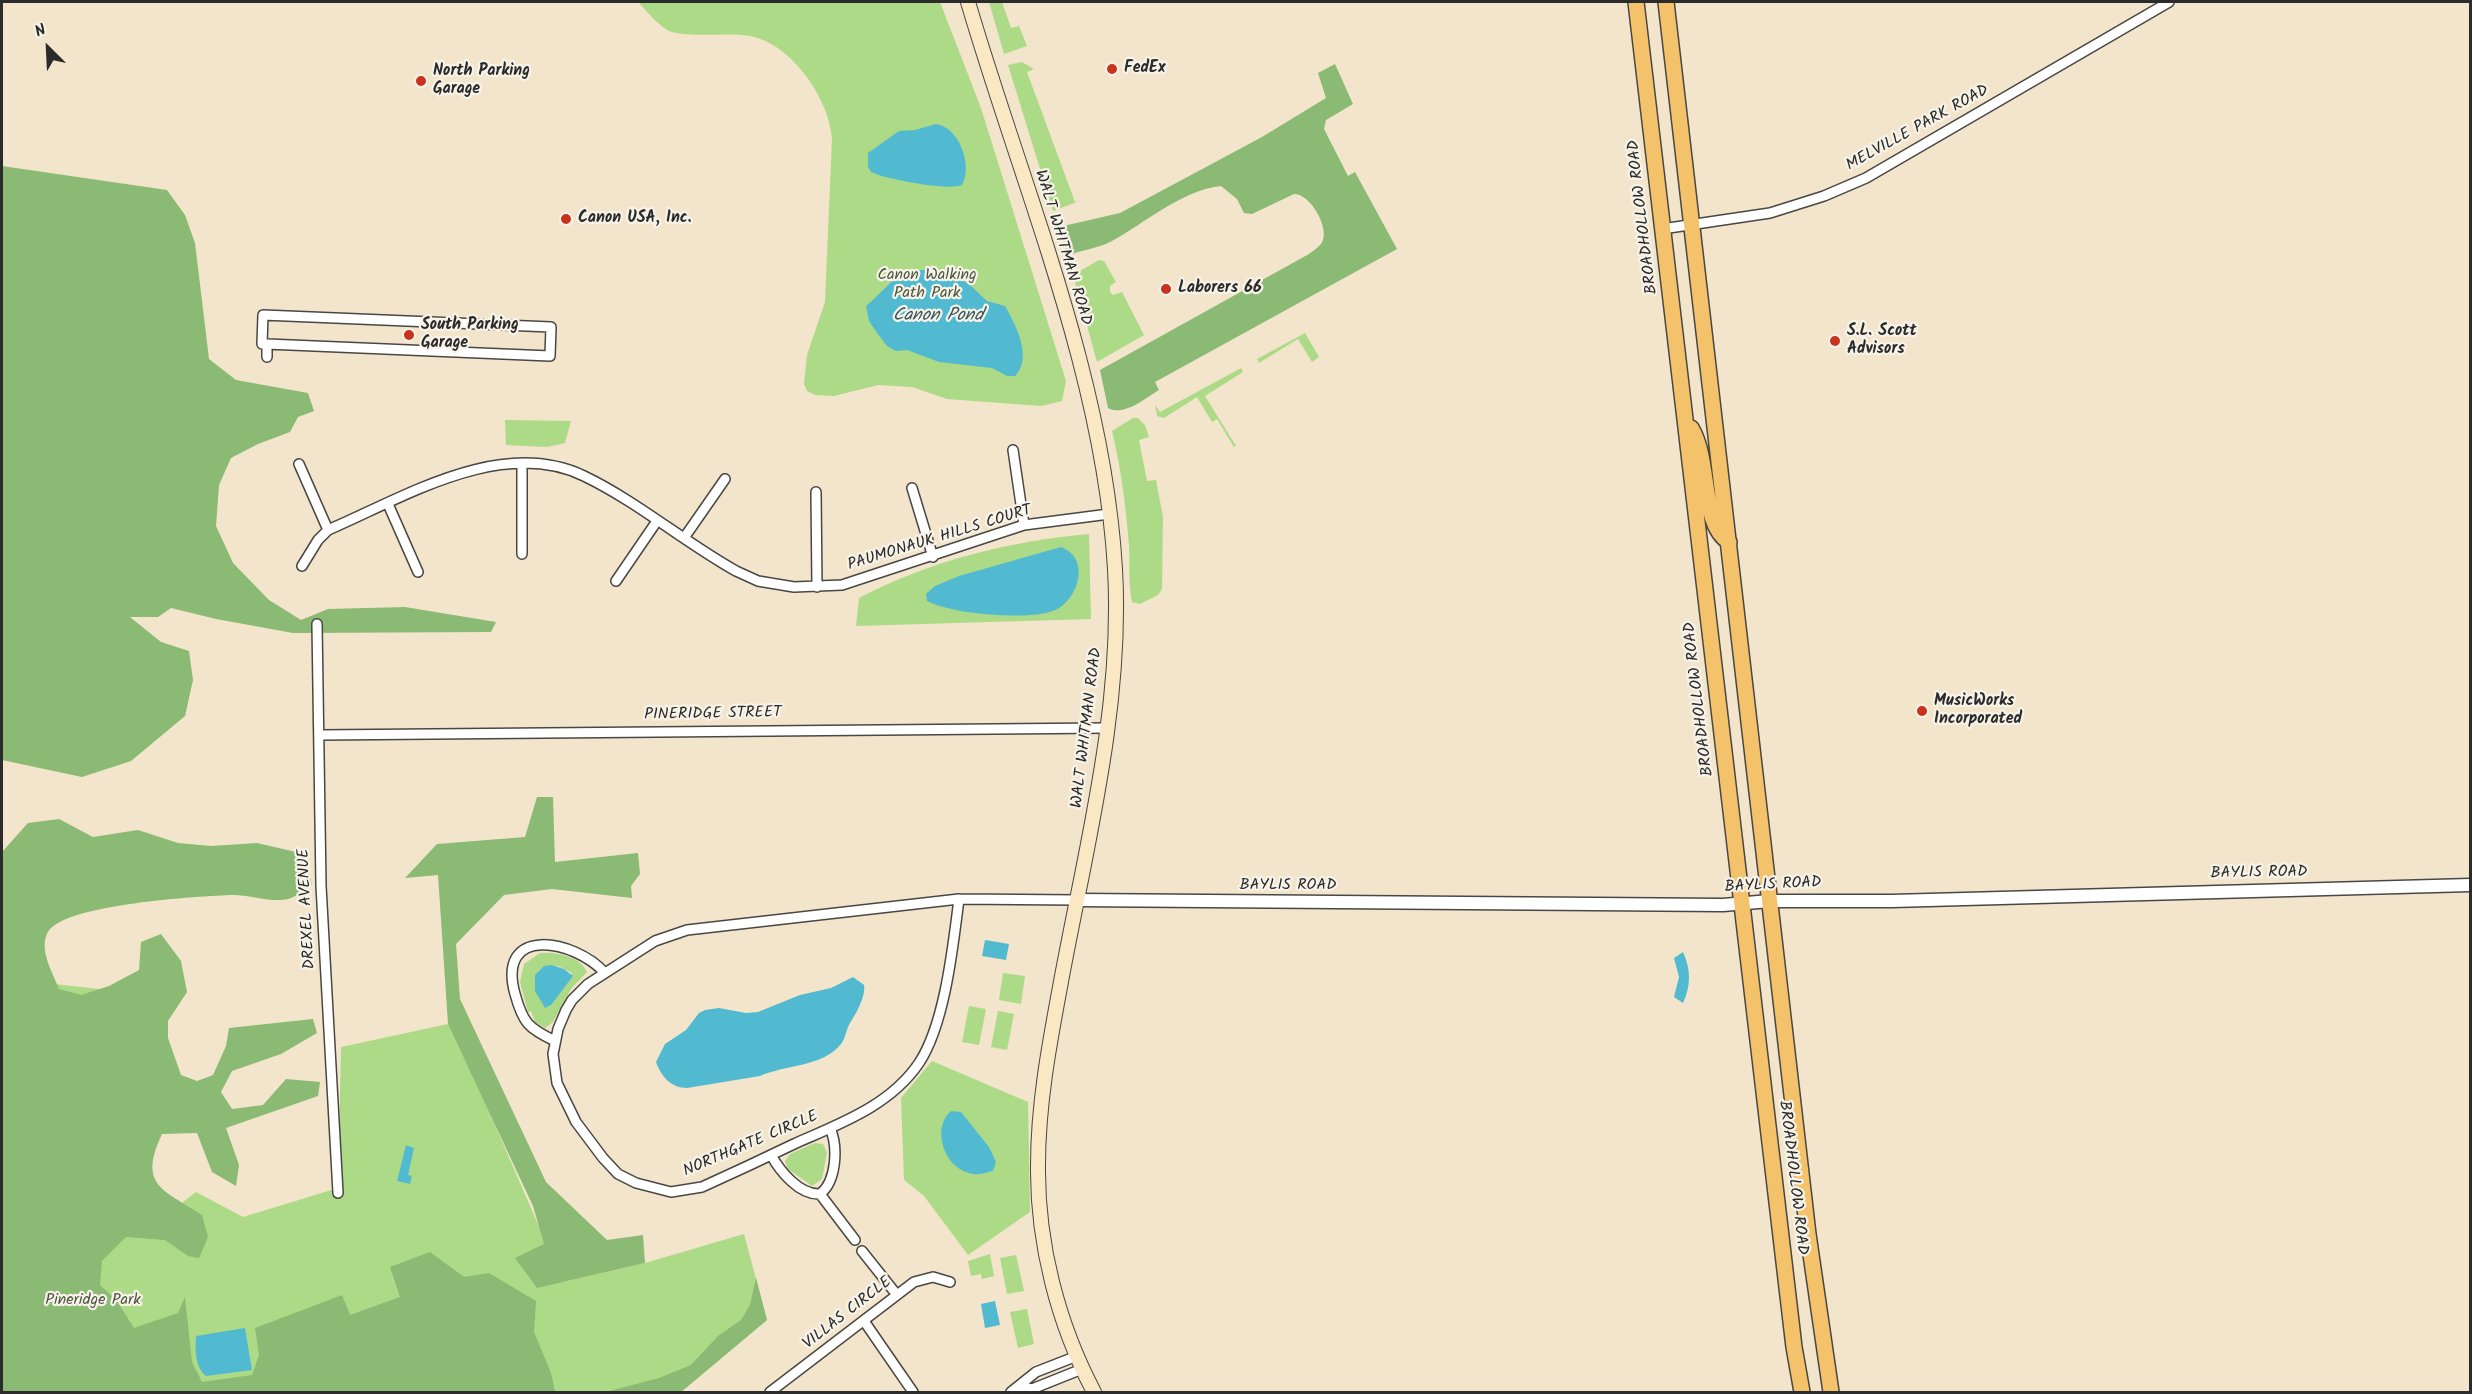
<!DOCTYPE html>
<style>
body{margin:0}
#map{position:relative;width:2472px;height:1394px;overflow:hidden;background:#f2e5cb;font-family:Kalam,sans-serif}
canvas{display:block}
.frame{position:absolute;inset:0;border:3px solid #2b2b2b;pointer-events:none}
.north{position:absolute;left:18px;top:18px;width:60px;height:60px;-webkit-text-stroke:4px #f7f3e8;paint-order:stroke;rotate:336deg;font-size:16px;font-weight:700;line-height:24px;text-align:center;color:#2b2b2b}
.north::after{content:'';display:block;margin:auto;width:21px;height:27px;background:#2b2b2b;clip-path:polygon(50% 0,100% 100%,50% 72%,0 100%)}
</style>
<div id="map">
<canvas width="2472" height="1394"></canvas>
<div class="frame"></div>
<div class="north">N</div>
</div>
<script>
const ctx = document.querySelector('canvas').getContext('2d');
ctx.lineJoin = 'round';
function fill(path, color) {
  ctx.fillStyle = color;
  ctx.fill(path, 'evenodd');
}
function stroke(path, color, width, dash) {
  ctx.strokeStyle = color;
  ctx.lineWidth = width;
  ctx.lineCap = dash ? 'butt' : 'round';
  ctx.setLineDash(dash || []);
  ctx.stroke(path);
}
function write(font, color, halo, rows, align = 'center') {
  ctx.font = font + ' Kalam,sans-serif';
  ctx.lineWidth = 4.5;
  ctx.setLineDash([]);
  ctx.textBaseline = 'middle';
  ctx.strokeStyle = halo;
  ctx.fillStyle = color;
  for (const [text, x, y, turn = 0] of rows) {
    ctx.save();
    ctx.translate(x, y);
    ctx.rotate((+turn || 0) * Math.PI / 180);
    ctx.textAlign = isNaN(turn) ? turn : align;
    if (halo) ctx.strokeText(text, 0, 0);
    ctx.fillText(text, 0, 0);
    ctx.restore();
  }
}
fill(new Path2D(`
 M638,2H940L981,108L1066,381L1062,401L1041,406L947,399L912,387L878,385L834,396L815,395L807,391L804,384L807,355L825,302L832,138C829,99 792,44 750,36C725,32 697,38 672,32C661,29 646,10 638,2Z
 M989,2H1002L1011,28L1019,26L1027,46L1004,54Z
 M1022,62L1034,69L1027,72L1075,202L1082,200L1053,211L1008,65Z
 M1099,260L1104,261L1116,282L1110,286V292L1113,295L1122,292L1144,335L1097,362L1073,275Z
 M1305,333L1319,357L1312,362L1298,339L1259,363L1257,359Z
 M1241,368L1243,372L1205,396L1236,446L1234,447L1217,419L1212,422L1197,397L1164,418L1157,416L1155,405L1160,412Z
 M1133,418H1138L1145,425L1149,437L1139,440L1147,481L1156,480L1163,517L1162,589L1158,595L1140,604L1132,602C1128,583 1130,564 1129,546C1126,507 1121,468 1112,431Z
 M505,420L571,421L565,443L547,447L506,445Z
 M1089,534L1091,619L856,626L859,598C929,561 1010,541 1089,534Z
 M540,953C555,952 580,956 587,972L571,989L553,1022L545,1028L535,1022L531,1011L528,1012L520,982L524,964ZM558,966L572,973L556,997L535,991V975Z
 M1003,973L1025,976L1021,1004L999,1000Z
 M2,978L143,994L131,1141L162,1218L196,1192L243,1217L338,1188L341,1047L448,1024L485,1102L563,1282L645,1263L744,1234L767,1320L681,1392H2Z
 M969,1006L986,1009L979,1045L962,1042Z
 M998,1011L1014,1014L1007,1050L991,1047Z
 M932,1061L1028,1102L1030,1212L968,1255L924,1196L904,1180L901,1098Z
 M815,1143L823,1144L827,1153L822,1179L812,1186L788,1169L785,1161L790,1154Z
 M990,1254L994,1276L982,1279L981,1274L971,1276L968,1261Z
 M1016,1255L1024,1291L1007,1294L1000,1258Z
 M1027,1309L1034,1344L1018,1348L1010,1312Z`), '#adda86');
fill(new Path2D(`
 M1335,64L1353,104L1326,120L1324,129L1348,176L1355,172L1397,249L1155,382L1159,390C1146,398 1123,417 1108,408L1100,370L1309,254C1314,250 1321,246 1323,240C1328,225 1310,194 1294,194L1252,214L1244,213L1237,199L1221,186C1182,190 1145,223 1112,241C1099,248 1081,250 1067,256L1059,227L1120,213L1262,137L1326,98L1318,73Z
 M2,166L167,190L185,215L195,243L209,359L236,380L308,393L314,411L298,417L290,432L258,444L231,458L219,485L216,526L233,563L269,600L301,620L328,609L405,607L496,622L491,632L293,633L216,619L171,608L158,617H130L161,642L189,651L193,680L185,716L131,761L82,777L2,760Z
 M537,797H553L555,862L638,853L640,874L631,886L632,898L552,889L504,895L456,944L460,999L546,1182L607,1240L643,1235L645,1263L537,1288L515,1258L544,1244L533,1206L448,1024L438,875L405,878L437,844L525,837Z
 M59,819L93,837L138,830L178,843L211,846L257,843L296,852L306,861L312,885C305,889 296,897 288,899C272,903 250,895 233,895C200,896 64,904 48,932C38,949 53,973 59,989L81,995L109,986L139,970L141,942L161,934L181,961L187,992L168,1021V1038L181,1075L197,1081L213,1075L226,1046L229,1028L313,1019L317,1033L281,1054L232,1071L221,1092L232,1109L263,1105L286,1079L320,1082L318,1096L226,1128L239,1165L236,1186L212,1172L197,1133L162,1134C138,1185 162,1189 202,1215L208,1237L199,1258L188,1256L165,1240L126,1237L102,1261L100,1285L117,1301L134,1328L178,1313L185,1297L192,1362L202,1382L252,1375L259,1355L255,1328L342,1295L350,1315L400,1297L390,1267L430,1252L464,1277L489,1273L536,1301L534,1332L551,1373L555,1392H2V852L28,823Z
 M756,1278L767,1320L681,1392H606L659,1378L691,1365L718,1336L741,1320L750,1305Z`), '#8aba73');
fill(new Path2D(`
 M936,124C959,127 973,165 962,185C948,191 885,179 871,172L868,167V153L899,131L915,130Z
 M907,270H926L948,274L968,283L987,301L1005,306C1016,325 1033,358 1015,376H1007L992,368L939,362L907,350L896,351L887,346L877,333L869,321L866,306C882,293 888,282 907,270Z
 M1061,547C1093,559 1077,605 1050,612C1022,620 952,614 927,601L926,594L935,586L959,576Z
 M985,940L1009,944L1006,960L982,956Z
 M1683,952C1691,970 1691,985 1683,1003L1674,997L1679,977L1674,958Z
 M551,965L564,969L573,976L551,1005L545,1008L535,991V975L544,966Z
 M853,977L864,985C866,996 856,1014 850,1023C846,1029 846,1038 841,1044C823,1067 784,1065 760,1076L687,1088C671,1088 661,1076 656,1062L665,1044L686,1030L699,1013L705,1010L719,1008L746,1013L758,1012L800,995L831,988Z
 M951,1111L961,1112L989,1147L996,1162L993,1171C984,1173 977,1176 969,1173C944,1167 931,1128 951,1111Z
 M406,1145L414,1148L408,1175L412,1176L410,1184L397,1181Z
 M995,1301L1000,1325L985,1328L981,1304Z
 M245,1328L252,1370L206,1376C195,1368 195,1348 196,1336Z`), '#52bad0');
const minor = new Path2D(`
 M1662,229L1770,213L1824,196L1866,178L2169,2
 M267,344H262L263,315L551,327L550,356L267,344V357
 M1013,450L1024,525
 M299,464L328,530
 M522,464V554
 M912,488L933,557
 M816,492L817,587
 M388,504L418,572
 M684,538L725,479
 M302,566L318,540L328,530C403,498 501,436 584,476C638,502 684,542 736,571L758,581L794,587L842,585L1024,525L1109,514
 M616,581L657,521
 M317,624L321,886L338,1193
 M320,735L1107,728
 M959,899C953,946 945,1024 919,1063C890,1106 839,1124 794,1144C763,1159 733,1173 702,1187L671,1192L636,1183L618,1174L603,1158L576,1122L557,1083L553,1054L558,1029L566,1010L572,1000L588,984L655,941L687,930L959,899L1077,900
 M555,1041C528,1028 523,1023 515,994C496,925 574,939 605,973
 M771,1155C780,1171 799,1195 820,1194C837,1181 838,1146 830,1128
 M820,1194L855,1240
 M862,1251L897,1295
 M864,1321L913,1392
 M1019,1386L1032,1389L1082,1369
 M770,1392L914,1282L933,1277L950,1282
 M1011,1392L1036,1372L1077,1356`);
const tertiary = new Path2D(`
 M1077,900L1723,905L1770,901H1892L2470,885`);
const secondary = new Path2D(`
 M968,2C1022,186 1104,376 1115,569C1123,710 1085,850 1060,987C1049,1046 1038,1105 1038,1165C1037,1243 1058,1324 1094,1392`);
const primary = new Path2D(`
 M1636,2L1794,1347L1802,1392
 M1666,2L1808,1234L1831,1392
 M1691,428C1711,461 1700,524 1729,542`);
stroke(minor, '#494743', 12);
stroke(tertiary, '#494743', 15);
stroke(secondary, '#494743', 16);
stroke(primary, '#494743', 18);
stroke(minor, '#fff', 9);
stroke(tertiary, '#fff', 12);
stroke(secondary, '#fae7c3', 14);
stroke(primary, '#f3c26a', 15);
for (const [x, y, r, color] of [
 [1112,69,6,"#c8321e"],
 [421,81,6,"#c8321e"],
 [566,219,6,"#c8321e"],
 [1166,289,6,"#c8321e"],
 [409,335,6,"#c8321e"],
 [1835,341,6,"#c8321e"],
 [1922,711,6,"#c8321e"]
]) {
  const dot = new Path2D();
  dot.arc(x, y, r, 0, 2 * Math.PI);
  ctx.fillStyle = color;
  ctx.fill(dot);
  stroke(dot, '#f7f3e8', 2);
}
write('bold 16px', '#2b2b2b', '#f7f3e8', [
 ["FedEx",1124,69],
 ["North Parking",433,72],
 ["Garage",433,90],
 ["Canon USA, Inc.",578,219],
 ["Laborers 66",1178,289],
 ["South Parking",421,326],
 ["Garage",421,344],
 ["S.L. Scott",1847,332],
 ["Advisors",1847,350],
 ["MusicWorks",1934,702],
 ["Incorporated",1934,720]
], 'left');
write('16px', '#2b2b2b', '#f7f3e8', [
 ["MELVILLE PARK ROAD",1918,129,-29],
 ["BROADHOLLOW ROAD",1644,217,-97],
 ["WALT WHITMAN ROAD",1062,248,73],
 ["PAUMONAUK HILLS COURT",940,539,-17],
 ["BROADHOLLOW ROAD",1700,699,-97],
 ["PINERIDGE STREET",713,715,-1],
 ["WALT WHITMAN ROAD",1088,728,-83],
 ["BAYLIS ROAD",2259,874,-1],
 ["BAYLIS ROAD",1288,886],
 ["BAYLIS ROAD",1773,886,-3],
 ["DREXEL AVENUE",308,909,-93],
 ["NORTHGATE CIRCLE",751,1145,-23],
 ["BROADHOLLOW ROAD",1792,1178,83],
 ["VILLAS CIRCLE",848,1314,-38]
]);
write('16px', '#4c5742', '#f7f3e8', [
 ["Canon Walking",927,276],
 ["Path Park",927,294],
 ["Pineridge Park",93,1301]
]);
write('italic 18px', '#37565d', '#f7f3e8', [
 ["Canon Pond",938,317]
]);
</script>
